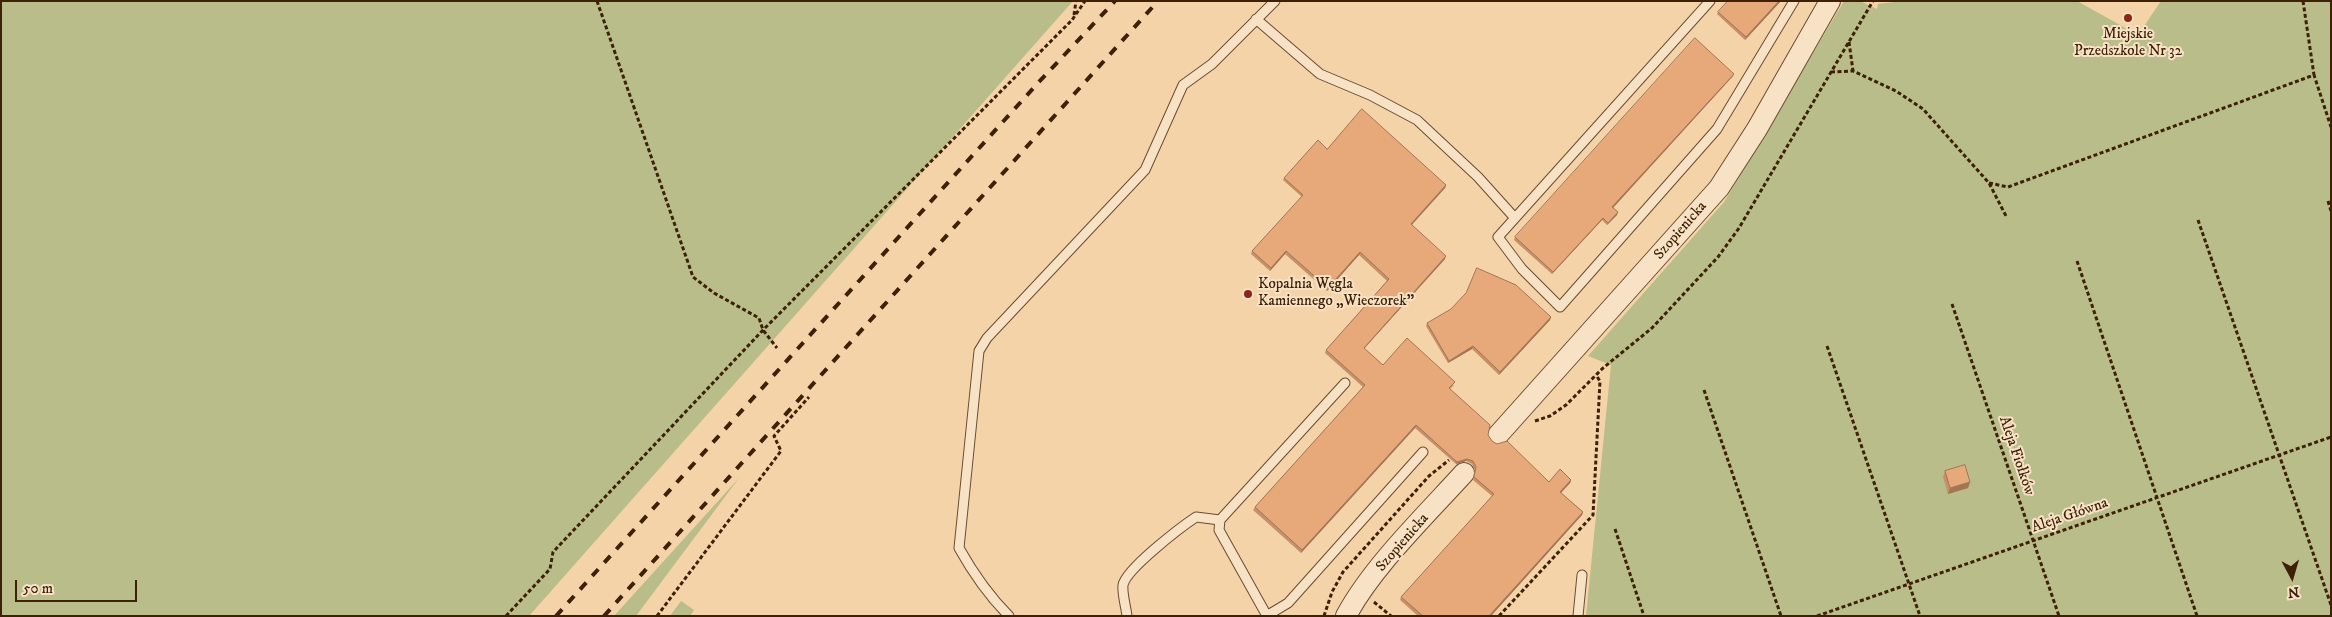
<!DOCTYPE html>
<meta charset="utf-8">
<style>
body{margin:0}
#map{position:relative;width:2332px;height:617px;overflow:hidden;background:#f3d3a7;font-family:"IM FELL DW Pica",serif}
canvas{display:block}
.frame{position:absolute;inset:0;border:2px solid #3d2006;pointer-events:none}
.north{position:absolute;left:2267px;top:552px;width:50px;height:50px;-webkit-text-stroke:4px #f7e2c6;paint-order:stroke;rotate:174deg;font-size:14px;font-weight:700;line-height:20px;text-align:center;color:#3d2006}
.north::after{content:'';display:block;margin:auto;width:18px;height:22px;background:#3d2006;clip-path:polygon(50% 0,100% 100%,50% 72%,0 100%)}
.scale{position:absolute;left:15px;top:580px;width:122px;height:22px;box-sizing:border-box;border:2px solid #3d2006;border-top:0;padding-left:6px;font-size:15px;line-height:18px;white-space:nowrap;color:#3d2006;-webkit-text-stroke:4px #f7e2c6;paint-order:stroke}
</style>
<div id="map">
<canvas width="2332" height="617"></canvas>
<div class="frame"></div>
<div class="north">N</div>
<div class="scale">50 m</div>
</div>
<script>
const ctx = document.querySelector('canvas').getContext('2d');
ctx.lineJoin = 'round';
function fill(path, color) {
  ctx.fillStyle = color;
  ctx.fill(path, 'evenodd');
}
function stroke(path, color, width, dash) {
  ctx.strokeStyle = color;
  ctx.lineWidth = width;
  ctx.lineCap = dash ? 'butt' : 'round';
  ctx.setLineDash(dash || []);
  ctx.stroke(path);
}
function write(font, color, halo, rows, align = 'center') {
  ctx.font = font + ' "IM FELL DW Pica",serif';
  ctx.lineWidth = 4;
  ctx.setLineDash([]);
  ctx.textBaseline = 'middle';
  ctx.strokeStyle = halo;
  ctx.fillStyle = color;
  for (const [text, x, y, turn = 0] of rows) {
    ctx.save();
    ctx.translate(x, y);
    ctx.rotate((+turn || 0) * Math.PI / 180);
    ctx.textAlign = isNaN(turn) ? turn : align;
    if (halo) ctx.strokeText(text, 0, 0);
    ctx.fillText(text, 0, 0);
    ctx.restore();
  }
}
fill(new Path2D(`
 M1,1H1073L529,616H1Z
 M1844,1H1860L1877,9L1878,4L1903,1H2077L2138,35L2161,1H2331V616H1586L1611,365L1588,356L1724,202Z
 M739,478L636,616H614Z
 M681,601L694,610L690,616H670Z`), '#b9bd89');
const service = new Path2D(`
 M1710,1L1498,237L1522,269L1560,307L1717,129L1794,1
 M1256,19L1320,74L1370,95L1417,120L1478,177L1514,217
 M1268,615L1288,603L1423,452
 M1009,616C989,596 973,573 959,548L979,351L987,338L1145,170L1183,85L1212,64L1275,1
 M1127,616C1126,607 1122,594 1123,585C1126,569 1181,527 1196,517L1220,520
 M1267,616L1219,530L1220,520L1345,383
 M1578,616L1582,575`);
const tertiary = new Path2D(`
 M1498,435L1719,188L1757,129L1830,1
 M1346,616C1372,567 1426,515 1464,473`);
stroke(service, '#6a4d2e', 11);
stroke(tertiary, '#6a4d2e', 22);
stroke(new Path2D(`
 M597,1L693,277L714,293L759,318L763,330L777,348
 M2303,1L2314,75
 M1074,15L1076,1
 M1849,42L1853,71
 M1831,72L1853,71L1896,91L1923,109L1989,183L2006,216
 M1989,183L2008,187L2314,75L2331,127
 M2328,201L2331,211
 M2198,220L2331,605
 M2077,261L2197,616
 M1952,304L2059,616
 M1827,346L1920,616
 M1704,390L1781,616
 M1535,421L1550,416L1566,405L1603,368L1652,328L1718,257L1739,228L1873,1
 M1615,529L1644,616
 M1374,602L1391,616
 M506,616L550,569L553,552L763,330L1072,20L1085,1
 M657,616L781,451L774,436L809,397
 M1324,616L1332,592L1343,572L1429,476L1449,460
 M1499,616L1593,515L1600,381L1596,375
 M1817,616L2331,437`), '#3d2006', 3, [4, 2.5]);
stroke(service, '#f7e2c6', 9);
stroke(tertiary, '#f7e2c6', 20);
stroke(new Path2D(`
 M556,616L1038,83L1115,1
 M604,616L1158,1`), '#3d2006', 4, [9, 9]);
fill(new Path2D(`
 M1781,1L1745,40L1717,14L1718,12Z
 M1733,76L1613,208L1617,215L1607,225L1602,220L1552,274L1514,240L1515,237Z
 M1327,149L1446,185L1445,188L1411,225L1445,259L1364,348L1383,365L1454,385L1450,389L1488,435L1492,441L1549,482L1571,480L1570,483L1561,493L1583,512L1582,515L1491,616H1418L1400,600L1401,597L1492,496L1473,480L1475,470L1472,464L1466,461L1456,464L1415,428L1301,553L1253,510L1255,507L1363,387L1325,353L1326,350L1387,281L1359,255L1327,291L1285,254L1270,271L1251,254L1252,251L1302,197L1283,180L1284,178Z
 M1551,317L1550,320L1499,375L1472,349L1448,363L1426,326L1427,323Z
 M1945,471L1970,482L1968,488L1948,494L1943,477Z`), '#c79069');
fill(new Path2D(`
 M1779,1H1781L1745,40L1746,37Z
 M1734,74L1733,76L1611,210L1612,207Z
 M1446,185L1445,188L1410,227L1411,224Z
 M1618,212L1617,215L1607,225L1608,223Z
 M1603,218L1602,220L1552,274L1553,272Z
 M1286,251L1285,254L1270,271L1271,268Z
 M1360,252L1359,255L1327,291L1328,288Z
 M1446,256L1445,259L1363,350L1364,348Z
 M1551,317L1550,320L1499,375L1500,372Z
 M1473,346L1472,349L1448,363L1449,361Z
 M1416,425L1415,428L1301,553L1302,550Z
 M1467,459L1466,461L1456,464L1457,462Z
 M1571,480L1570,483L1559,495L1560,492Z
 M1970,482L1968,488L1948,494L1950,488Z
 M1583,512L1582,515L1491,616H1489Z`), '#a27655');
const building = new Path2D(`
 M1728,1H1779L1746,37L1718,12Z
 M1695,38L1734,74L1612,207L1618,212L1608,223L1603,218L1553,272L1515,237Z
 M1362,109L1446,185L1411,224L1446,256L1364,348L1383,365L1407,338L1455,382L1449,388L1490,425L1488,435L1492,441L1497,444L1507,441L1549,482L1560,469L1571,480L1560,492L1583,512L1489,616H1423L1401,597L1494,494L1474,477L1476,467L1473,461L1467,459L1457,462L1416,425L1302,550L1255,507L1365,385L1326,350L1389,279L1360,252L1328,288L1286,251L1271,268L1252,251L1303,195L1284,178L1318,140L1327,149Z
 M1477,268L1516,285L1551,317L1500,372L1473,346L1449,361L1427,323L1451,309L1466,293Z
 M1965,465L1970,482L1950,488L1945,471Z`);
fill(building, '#e7a87a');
stroke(building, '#a27655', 1);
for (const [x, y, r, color] of [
 [2128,18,5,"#8f2418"],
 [1248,294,5,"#8f2418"]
]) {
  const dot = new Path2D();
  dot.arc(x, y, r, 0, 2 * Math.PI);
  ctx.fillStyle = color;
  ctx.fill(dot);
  stroke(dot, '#f7e2c6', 2);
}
write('15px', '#3d2006', '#f7e2c6', [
 ["Miejskie",2128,35],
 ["Przedszkole Nr 32",2128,52],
 ["Kopalnia Węgla",1258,285,"left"],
 ["Kamiennego „Wieczorek”",1258,302,"left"]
]);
write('15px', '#3d2006', '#f7e2c6', [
 ["Szopienicka",1681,231,-49],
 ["Aleja Fiołków",2016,456,71],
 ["Aleja Główna",2070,516,-19],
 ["Szopienicka",1403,543,-49]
]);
</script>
